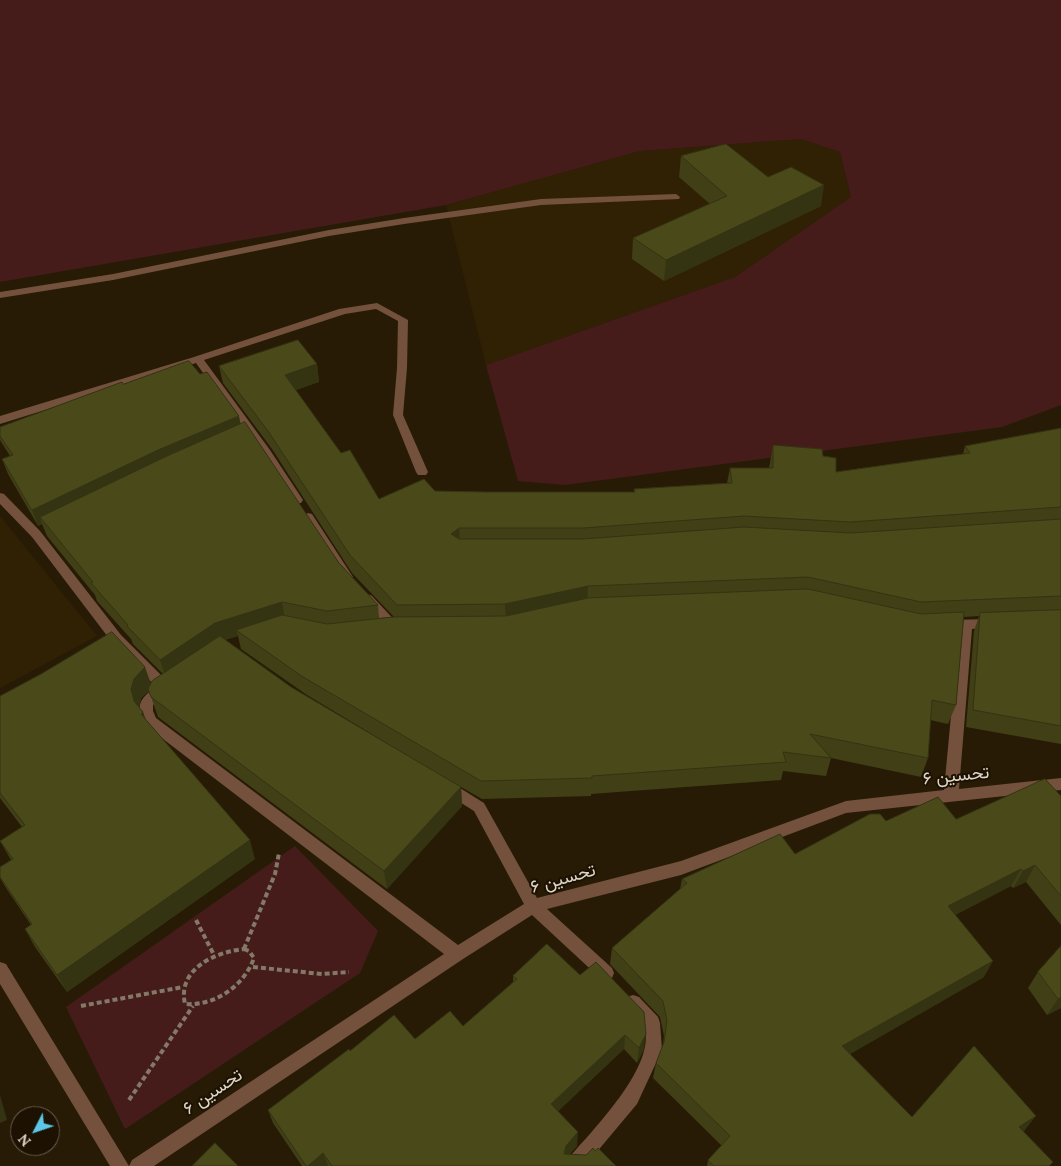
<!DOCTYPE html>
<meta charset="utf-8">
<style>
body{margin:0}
#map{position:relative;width:1061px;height:1166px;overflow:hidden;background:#271b06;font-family:Lora,serif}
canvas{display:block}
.north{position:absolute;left:10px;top:1106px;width:50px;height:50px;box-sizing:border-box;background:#1d1201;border:1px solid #6a6051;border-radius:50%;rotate:229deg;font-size:14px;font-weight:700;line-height:20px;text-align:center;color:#ddd5c9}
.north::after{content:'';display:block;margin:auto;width:18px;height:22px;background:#5cc7e7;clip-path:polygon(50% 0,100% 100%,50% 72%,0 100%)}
</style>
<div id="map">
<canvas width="1061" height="1166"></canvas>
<div class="north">N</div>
</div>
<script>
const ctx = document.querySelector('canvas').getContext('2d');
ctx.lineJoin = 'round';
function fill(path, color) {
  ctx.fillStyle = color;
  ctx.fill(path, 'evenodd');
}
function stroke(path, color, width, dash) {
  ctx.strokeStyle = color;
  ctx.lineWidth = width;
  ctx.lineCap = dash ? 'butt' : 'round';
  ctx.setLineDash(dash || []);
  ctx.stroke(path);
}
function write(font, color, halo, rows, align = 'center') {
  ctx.font = font + ' Lora,Vazirmatn,serif';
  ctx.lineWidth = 4;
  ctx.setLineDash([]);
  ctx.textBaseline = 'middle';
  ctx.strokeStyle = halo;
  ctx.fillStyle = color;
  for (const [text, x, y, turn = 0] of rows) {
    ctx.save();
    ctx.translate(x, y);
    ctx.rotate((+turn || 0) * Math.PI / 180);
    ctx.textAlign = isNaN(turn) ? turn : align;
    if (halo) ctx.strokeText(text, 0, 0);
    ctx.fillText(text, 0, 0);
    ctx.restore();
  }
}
fill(new Path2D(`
 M801,139L840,152L851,197L735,277L486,365L446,205L640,151Z
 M0,516L97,636L0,688Z`), '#302104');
fill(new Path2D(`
 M0,0H1061V405L1002,427L565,485L518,481L486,365L735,277L851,197L840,152L801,139L640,151L446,205L0,282Z
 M295,846L378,931L360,973L125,1129L66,1007Z`), '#461c1b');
stroke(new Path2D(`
 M196,920L214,955
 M244,949L249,951L254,958C244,986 215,1006 185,1004C177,969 215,952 244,949Z
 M244,949L275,874L279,853
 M253,967L322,974L349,972
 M81,1006L183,987
 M129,1100L193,1006`), '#837968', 4, [5, 3]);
fill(new Path2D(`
 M676,194L680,197L679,199L541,205L404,224L329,236L113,280L0,298V292L113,274L329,230L404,218L541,199Z
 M377,303L408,320L407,368L403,415L428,472L426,475H418L416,472L393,415L397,368L398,321L376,309L345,314L204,360L270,450L303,500L301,503H293L262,456L196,363L0,424V416L194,357L339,309Z
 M0,493L4,494L40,531L121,635L170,684L172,688L153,705V711L156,718L458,945L524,904L474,811L442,791L440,787L442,783L447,781L452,783L484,803L537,898L681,861L846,801L944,790L959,630L941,628L940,625L941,622L946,620L994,619L999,621L1000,624L999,627L972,629L959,789L1061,778V790L846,813L681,875L547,909L612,968L614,973L612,978L606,981L600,978L532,915L463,959L154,1166H129L132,1160L444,954L146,726C135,708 138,699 156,687L111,641L32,537L0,504Z
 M308,513L312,514L351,574L353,577L351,580H343L302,517Z
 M368,594L372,596L400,626L401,629L400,632H390L364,602L362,599L364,596Z
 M0,962L6,964L129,1166H110L0,984Z
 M633,995L639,997L658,1017L660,1023L662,1050L637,1104L585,1166H564L567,1160C590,1133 658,1065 644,1027C641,1018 629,1012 625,1003L627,997Z`), '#73513c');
fill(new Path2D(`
 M681,156L768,177L821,206L664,281L632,259L633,238L710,204L679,177Z
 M317,364L319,382L295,390L341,453L379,499L435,491L486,492H634V489L727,483L730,468H769L770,463L773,445L823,456L836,472L963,454L965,446L1061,428V744L966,727L974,631L979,616L964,617L956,705L948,724L930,720L928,758L921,777L831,758L826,776L783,771L781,780L591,794V796L482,799L461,787L462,806L387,889L158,717L149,691L141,698L139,707L143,712L146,721L255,859L67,992L35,947L25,929L31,925L6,888L0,878V867L11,860L0,841L22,827L0,798V696L151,683L163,674L133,644L131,639L97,601L95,595L47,536L42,524L38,526L37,524L8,474L2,459L10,456L0,440V427L123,384L200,374L241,424L339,563L378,605L379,618L394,617L352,573L272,449L223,383L219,366ZM238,636L241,649L307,695L433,771L291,687L225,640Z
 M1061,796V925L1026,882L1013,888L1011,886L955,915L984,977L850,1054L912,1117L1025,1130L1023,1131L1049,1166H707L708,1160L722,1146L653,1078L656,1063L663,1045L664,1036L660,1017L610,964L612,948L680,889L682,879L795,854L886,821L956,819Z
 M547,944L644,1049L637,1063L624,1049L558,1111L577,1146L569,1155H586L595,1151L616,1166H302L273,1123L268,1110L350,1051L415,1039L463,1026L513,982V976Z
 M1061,946V1008L1047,1015L1028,988L1038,972Z`), '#403f16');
fill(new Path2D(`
 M824,185L821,206L664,281L666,260Z
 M317,364L319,382L288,393L285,375Z
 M239,416L242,431L40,517L42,524L38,526L32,510L158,450Z
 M459,528L460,545L451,534Z
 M588,586L587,603L506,621L505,604Z
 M282,602L285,620L236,630L238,636L220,641L166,678L160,660L215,623Z
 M145,667L152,687L141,698L139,709L134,701L131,689L134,679Z
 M143,712L150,732L141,714Z
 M461,787L462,806L387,889L384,871Z
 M250,840L255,859L67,992L57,975Z
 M1035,865L1026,882L1013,888L1023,871Z
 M1021,869L1011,886L940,923L948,906Z
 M993,961L984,977L836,1062L842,1046Z
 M1061,997V1008L1047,1015L1058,999Z
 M646,1034L644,1049L637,1063L639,1048Z
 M625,1035L624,1049L551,1118V1104Z
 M0,1095L7,1120L0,1123Z
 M1036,1116L1025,1130L1009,1141L1019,1127Z
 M578,1132L577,1146L565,1159L564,1154L566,1146Z
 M323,1153L328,1166H308Z`), '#343312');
const building = new Path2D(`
 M726,144L768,177L791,167L824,185L666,260L633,238L727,196L681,156Z
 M298,340L317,364L285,375L341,453L350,450L379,499L424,479L435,491L486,492H635L634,489L732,483L730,468H773V445L822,449L823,456L836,458V472L970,453L965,446L1061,428V507L850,522L744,516L583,528H459L451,534L459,539H583L744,527L851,533L1061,519V596L921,602L808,577L588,586L505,604L397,605L350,555L268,431L219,366Z
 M189,361L200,374L207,372L239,416L158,450L32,510L31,509L2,459L13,455L0,436V427L122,382L123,384Z
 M245,422L339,563L378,605L327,611L282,602L215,623L160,660L127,626L128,625L91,583L93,582L40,517L167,456Z
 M808,589L921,614L964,612L956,705L932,700L928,758L810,734L831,758L783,752L786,762L592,776V778L481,781L303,677L236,630L282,615L327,624L393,617L506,616L588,598Z
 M1061,610V726L973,710L980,613Z
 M112,632L145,667L134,679L131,689L134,701L143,712L141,714L250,840L57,975L25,929L32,924L0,877V867L13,859L0,841L25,825L0,793V696L41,674Z
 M220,636L291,687L461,787L384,871L151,697L148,689L152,681Z
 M1045,779L1061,796V896L1035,865L1023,871L1021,869L948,906L993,961L842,1046L912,1117L974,1046L1036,1116L1019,1127L1053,1162L1049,1166H714L708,1160L730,1136L656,1063L664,1042L667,1021L663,1001L612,948L687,883L682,879L780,834L795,854L870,814H880L886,821L938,797L956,819Z
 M547,944L580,975L596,962L644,1012L646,1034L639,1048L625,1035L551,1104L578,1132L566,1146L564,1154L586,1155L593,1148L595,1151L598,1148L616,1166H332L323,1153L308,1166H306L268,1110L349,1049L350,1051L394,1015L415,1039L450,1011L463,1026L517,979L513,976Z
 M1061,946V997L1058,999L1038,972Z
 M215,1143L238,1166H192Z`);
fill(building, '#4a491a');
stroke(building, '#343312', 1);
write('18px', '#ddd5c9', '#1d1201', [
 ["تحسین ۶",956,776,-6],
 ["تحسین ۶",563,879,-16],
 ["تحسین ۶",213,1092,-34]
]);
</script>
